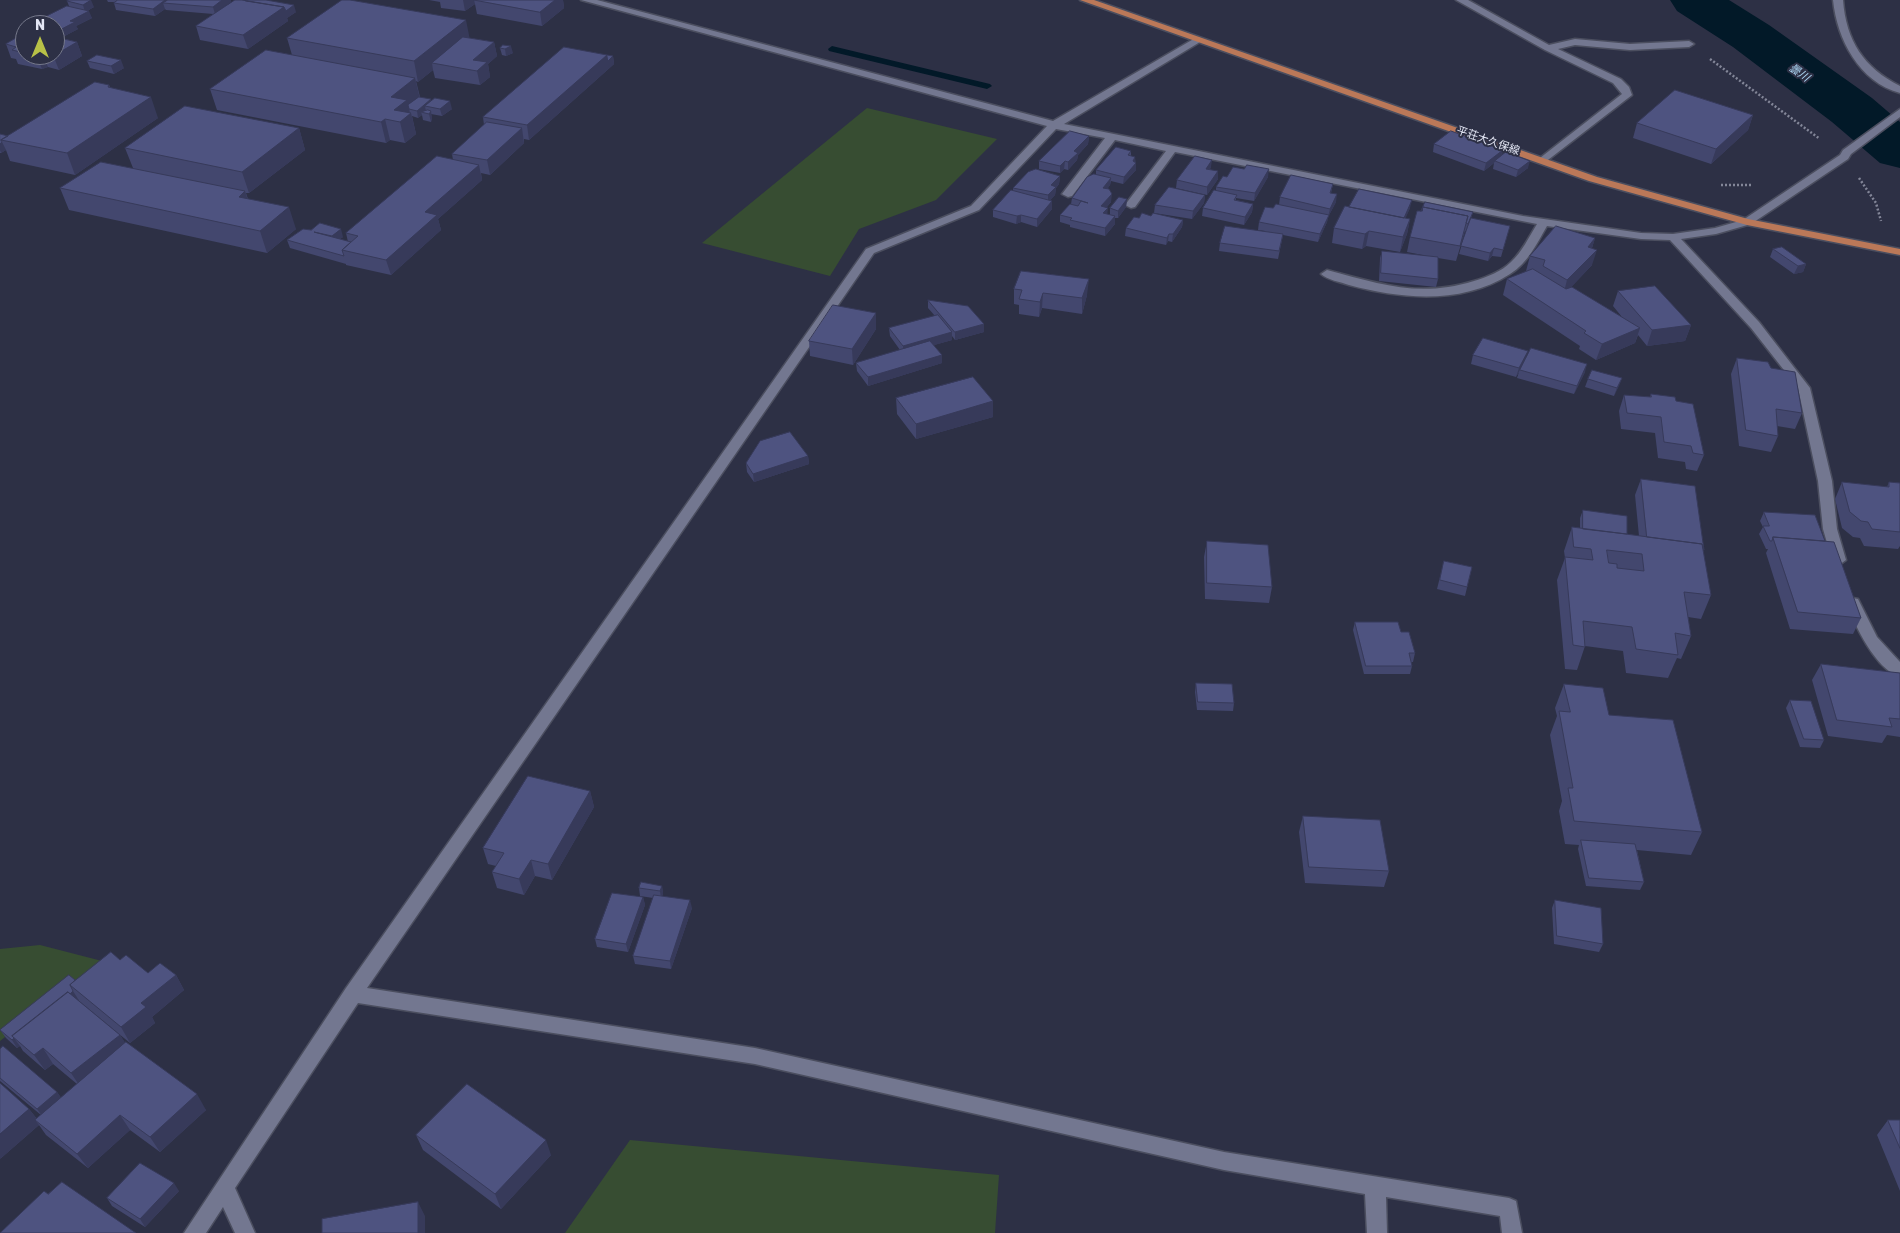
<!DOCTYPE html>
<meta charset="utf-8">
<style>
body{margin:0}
#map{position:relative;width:1900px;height:1233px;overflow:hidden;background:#2d3045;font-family:Rubik,sans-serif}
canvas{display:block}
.north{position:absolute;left:15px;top:15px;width:50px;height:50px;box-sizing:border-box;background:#2d3045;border:1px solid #76798b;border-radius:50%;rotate:0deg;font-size:14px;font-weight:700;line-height:20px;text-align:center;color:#e3e6f4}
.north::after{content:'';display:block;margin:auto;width:18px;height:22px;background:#b8c147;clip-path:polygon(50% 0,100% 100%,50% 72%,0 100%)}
</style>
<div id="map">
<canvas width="1900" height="1233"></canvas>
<div class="north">N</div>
</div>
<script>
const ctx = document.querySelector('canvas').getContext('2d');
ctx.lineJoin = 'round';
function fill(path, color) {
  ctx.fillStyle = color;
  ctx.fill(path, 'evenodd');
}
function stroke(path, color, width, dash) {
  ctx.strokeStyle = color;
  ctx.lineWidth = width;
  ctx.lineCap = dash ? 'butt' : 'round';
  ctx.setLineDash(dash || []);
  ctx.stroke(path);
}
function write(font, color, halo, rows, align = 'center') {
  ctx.font = font + ' Rubik,"Noto Sans JP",sans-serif';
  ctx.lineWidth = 4;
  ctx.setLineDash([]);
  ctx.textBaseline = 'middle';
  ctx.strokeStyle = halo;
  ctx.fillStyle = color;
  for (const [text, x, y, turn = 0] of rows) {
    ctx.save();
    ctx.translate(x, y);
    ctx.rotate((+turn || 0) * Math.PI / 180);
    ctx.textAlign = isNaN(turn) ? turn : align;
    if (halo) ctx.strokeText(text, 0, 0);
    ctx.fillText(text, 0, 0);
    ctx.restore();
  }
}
fill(new Path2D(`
 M867,108L997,139L936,200L859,229L830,276L702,243Z
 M40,945L102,961L0,1041V949Z
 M630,1140L999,1175L995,1233H565Z`), '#374d32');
fill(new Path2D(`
 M832,46L990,84L992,86L987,89L829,51L828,49Z`), '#021928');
fill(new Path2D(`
 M1670,0H1729L1769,25L1872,98L1900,122V168L1880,163L1832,122L1733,47L1677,11Z`), '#021928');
const minor = new Path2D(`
 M581,0H597L1053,121L1197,37L1200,38V42L1064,124L1523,216L1641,233L1673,234L1715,228L1743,220L1840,155L1843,150L1900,109V117L1851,154L1848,159L1751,224L1716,234L1681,239L1759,322L1810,388L1832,481L1837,529L1846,560L1839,565L1832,560L1823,529L1818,481L1798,388L1751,328L1670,240L1641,239L1547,226C1537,243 1528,263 1510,274C1462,305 1401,299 1349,285C1341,282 1327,280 1321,274L1327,270C1380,284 1419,298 1474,281C1487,277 1501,272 1511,262C1522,252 1529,237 1537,224L1175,152L1135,207L1131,208L1125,205L1166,151L1115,140L1072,196L1068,197L1062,194L1105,138L1056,129L979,210L874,253L367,988L755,1048L1224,1152L1509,1198L1516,1201L1522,1233H1502L1500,1216L1386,1197L1387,1233H1367L1365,1194L1224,1170L755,1064L358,1003L235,1188L255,1233H235L223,1207L206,1233H184L346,988L866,249L971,206L1047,126Z
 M1456,0H1468L1549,45L1575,39L1630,44L1689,41L1694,44L1689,47L1630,50L1575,45L1558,49L1621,79L1629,87L1632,95L1544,163L1540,162V158L1622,94L1613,83L1545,50Z
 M1833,0H1843C1846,41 1864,68 1900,86V93C1859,82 1837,39 1833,0Z
 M1853,598L1858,599L1877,637L1900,662V677C1875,669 1855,625 1846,603Z`);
const major = new Path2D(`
 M1080,0H1094L1597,177L1748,219L1900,249V255L1747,225L1589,181Z`);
stroke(minor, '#4b4e5f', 3);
stroke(major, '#4b4e5f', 3);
stroke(new Path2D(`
 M1710,59L1820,139
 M1859,178L1876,203L1881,221
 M1721,185H1752`), '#838698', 2.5, [2, 2]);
fill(minor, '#737790');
fill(major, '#bb7858');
fill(new Path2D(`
 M107,0H231V2L227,5L296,12L287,18L288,21L248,49L200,40L196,26L213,14L166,10L165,9L155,16L116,10L114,3L116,2H108Z
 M429,0H563L564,8L542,26L477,14L475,4L465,11L441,8L440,2Z
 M67,1L94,7L87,11L92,18L76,26L78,29L61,38L77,42L82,56L59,70L48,67L42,69L18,64L16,59L11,58L6,44L25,33V55H55V25L69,6Z
 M287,38H470L494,42L497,56L488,64L490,77L480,85L435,78L433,70L418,82L416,81L420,97L431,101L452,109L442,116L431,114L432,118L431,122L423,120L422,115L418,118L412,116L416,134L405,143L390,140L386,143L217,110L210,89L292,55Z
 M503,45L513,53L506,56L502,55L500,48Z
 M607,55L613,56L614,64L529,140L524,139V143L490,175L481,173L482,180L438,219L441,230L391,275L346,265V264L290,248L287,240L303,229L343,237L340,239L348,242L346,233L453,160L452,154L484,125L483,117Z
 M87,61L124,68L114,74L90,68Z
 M109,85L110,87L158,118L75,175L10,161L6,150L1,153H0V134L8,136Z
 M1753,115L1748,130L1711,164L1633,138L1637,123Z
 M299,128L305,150L249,193H246L248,199L296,229L267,253L69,210L60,188L133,168L125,148Z
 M1089,136L1088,144L1078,155L1077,160L1068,170L1064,169L1060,173L1039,169V161Z
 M1434,144L1503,150L1502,155L1528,168L1516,177L1493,169L1494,163L1484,171L1433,152Z
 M1131,151V156L1135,157L1136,170L1123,184L1111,181L1110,185L1107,189L1111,202L1106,208L1107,214L1110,215V208L1127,199L1126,207L1118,218H1115V224L1105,236L1070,227V225L1060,222V215L1071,204L1072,198L1096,174V170Z
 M1211,167L1210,169L1218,179L1207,195L1176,188L1177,180Z
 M1060,176L1059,184L1056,188L1055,195L1050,200L1052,209L1037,227L1021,222L1016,224L993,217V210L1013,191V188Z
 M1227,177H1268L1254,201L1236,198V200L1253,204L1252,212L1244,225L1202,216L1203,208L1216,191V187Z
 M1333,184L1331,193L1336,202L1328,217L1327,222L1318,242L1283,235L1278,259L1219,251L1220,243L1265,231L1258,230L1259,222L1273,208L1279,205L1280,197Z
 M1205,195L1204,203L1192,219L1154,213L1155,205Z
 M1349,207L1410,208L1405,218L1410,219L1407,234L1400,252L1366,246L1362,249L1332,243L1334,228Z
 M1473,212L1471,218L1510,226L1501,257L1492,256L1488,261L1459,254L1466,231H1465L1456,261L1438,258V279L1436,287L1379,281L1380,258L1382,251L1428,256L1407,252L1410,237Z
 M1151,216L1183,220L1182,227L1172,242L1168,241L1166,245L1125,236L1126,228L1139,218Z
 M1595,238L1592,248V265L1571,287L1622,317L1613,306L1618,291L1691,325L1685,341L1647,346L1638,335L1635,343L1596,360L1579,349L1580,346L1503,295L1507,279L1527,271H1526L1530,256Z
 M1773,249L1806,264L1803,272L1794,274L1770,257Z
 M1014,289L1087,295L1082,314L1042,308L1039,317L1019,314V305L1014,304Z
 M928,300L984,324V332L955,340L952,336V340L934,345L942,363L868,386L857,371L856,363L900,350L890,336L889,328L935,316L928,308Z
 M876,313V329L853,365L810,356L809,341Z
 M1473,355L1526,358L1585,372L1574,394L1517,378L1519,372L1516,377L1471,364Z
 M1737,358L1802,413L1795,429L1777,426L1778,436L1771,452L1739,446L1731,374Z
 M1622,378L1614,396L1585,387L1588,379Z
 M1651,394L1676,401L1704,455L1697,471L1686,469L1685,462L1658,458L1655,433L1621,429L1619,411L1624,395L1650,397Z
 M896,398L993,401V417L916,439L897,414Z
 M808,456L809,464L754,482L747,472L746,463Z
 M1641,479L1703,551L1711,595L1701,619L1688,617L1691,636L1681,659L1677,658L1668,678L1626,673L1623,651L1585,646L1577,670L1565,669L1557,580L1565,558L1564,551L1572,527L1580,528V518L1583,510L1627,534L1639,536L1635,495Z
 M1842,482L1887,487L1889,482L1900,483V546L1898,549L1864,546L1860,538L1853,537L1842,528L1835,499Z
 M1764,512L1825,541L1861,618L1853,634L1790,629L1766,553L1768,549H1766L1759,534L1763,527L1760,521Z
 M1207,541L1272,587L1269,603L1205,599L1204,557Z
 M1444,561L1472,567L1465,596L1437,589Z
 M1355,622L1401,632L1415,653L1413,662H1411L1412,666L1410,674H1364L1353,630Z
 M1821,664L1900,673V737L1887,735L1882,743L1828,736L1812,680Z
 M1196,683L1234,703L1233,711L1197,710L1195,692Z
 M1564,684L1609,715L1702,832L1691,855L1637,850L1644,882L1640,890L1586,886L1578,849L1579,845L1565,844L1559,811L1562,801L1550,735L1557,716L1555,708Z
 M1790,700L1824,740L1820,748L1800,747L1786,708Z
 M590,791L594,807L552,880L535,876L524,895L497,888L492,872L496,866L488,864L483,848Z
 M1303,816L1389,871L1384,887L1305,883L1299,832Z
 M662,886L663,894L662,896L692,908L671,969L635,964L633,956L653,898L640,896L639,888Z
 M643,897L645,905L628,952L597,947L595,939Z
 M1555,900L1603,944L1599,952L1554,944L1552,908Z
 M120,960L148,973L176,975L184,990L152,1017L155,1023L130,1043L79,1001L78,999L77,1000L120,1035L125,1043L206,1110L160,1152L130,1130L88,1168L46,1135L39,1125L0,1159L29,1109L37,1119L41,1115L0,1081V1049L57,1092L61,1098L77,1084L53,1064L45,1070L23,1051L20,1046L17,1048L6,1038L0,1030L75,980Z
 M1888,1120H1900V1191L1877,1135Z
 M416,1135L551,1155L501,1209L423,1150Z
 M179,1191L145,1227L112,1206L107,1198Z`), '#43476e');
fill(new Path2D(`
 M91,0L94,7L85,12L83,5Z
 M165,0H175L163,3L165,9L155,16L153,9Z
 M222,0H231V2L215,14L213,7Z
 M463,0H481H474L475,4L465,11Z
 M555,0H563L564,8L542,26L540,12Z
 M294,5L296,12L287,18L288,21L248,49L243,35L284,7Z
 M89,11L92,18L76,26L78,29L59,39L56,32L70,21Z
 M466,20L470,40L432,63L433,70L418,82L414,61Z
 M77,42L82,56L59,70L53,55Z
 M494,42L497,56L488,64L490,77L480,85L477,71L473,60Z
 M511,46L513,53L506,56L505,49Z
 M36,55H43L48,67L42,69Z
 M607,55L608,61L613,56L614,64L529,140L527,125Z
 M121,60L124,68L114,74L111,66Z
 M415,78L420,99L409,108L410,114L411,113L416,134L405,143L400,122H397L391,97Z
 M151,97L158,118L75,175L67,153Z
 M431,99L433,107L425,106L426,112H421L422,115L418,118L417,111Z
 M450,101L452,109L442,116L440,109Z
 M431,111L432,118L431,122L429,114Z
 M1753,115L1748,130L1711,164L1716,149Z
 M385,119L390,140L386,143L381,122Z
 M299,128L305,150L249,193L242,172Z
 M522,128L524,143L490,175L487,160Z
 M1089,136L1088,144L1078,155L1077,160L1068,170V162L1074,151Z
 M2,142L6,150L1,153L0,150V144Z
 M1503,150L1501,158L1495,161L1494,163L1484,171L1486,163Z
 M1135,157V164L1136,163V170L1123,184L1124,177Z
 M1212,160L1211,167L1205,176L1206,169Z
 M1065,161L1064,169L1060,173V166Z
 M1530,161L1528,168L1516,177L1518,170Z
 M479,165L482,180L438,219L441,230L391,275L386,260L425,212Z
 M1269,169L1268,177L1254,201L1255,193Z
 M1218,171V179L1207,195V187Z
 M1060,176L1059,184L1056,188L1055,195L1048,203V195L1051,185Z
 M1111,178L1110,185L1103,196V188Z
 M245,191L252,213L239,197Z
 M1112,194L1111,202L1101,214V206Z
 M1337,194L1336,202L1328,217L1330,209Z
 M1205,195L1204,203L1192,219L1193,211Z
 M1127,199L1126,207L1118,218V211Z
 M1412,200L1410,208L1401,229L1402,221Z
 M1052,201V209L1037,227V219Z
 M1253,204L1252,212L1244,225L1245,217Z
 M289,207L296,229L267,253L260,231Z
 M1108,208L1107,216L1103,213Z
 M1021,215V222L1016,224L1017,216Z
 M1329,215L1327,222L1318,242L1320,234Z
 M1115,216V224L1105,236V228Z
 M1410,219L1407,234L1400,252L1403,237Z
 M1183,220L1182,227L1172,242L1173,234Z
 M341,229L343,237L334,243L332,236Z
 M1369,231L1366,246L1362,249L1365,234Z
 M1169,234L1168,241L1166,245L1167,238Z
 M1595,238L1590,254L1588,247Z
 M1494,248L1492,256L1488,261L1490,253Z
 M1597,250L1592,265L1563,296L1567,280Z
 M1806,264L1803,272L1794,274L1798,266Z
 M1089,279L1087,295L1082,314V298Z
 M1043,293L1042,308L1039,317L1040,302Z
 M876,313V329L853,365L852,349Z
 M984,324V332L955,340V332Z
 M1691,325L1685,341L1647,346L1652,330Z
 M1640,328L1635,343L1596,360L1602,344Z
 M952,332V340L903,354V346Z
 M1528,351L1526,359L1516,377L1519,368Z
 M942,355V363L868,386V377Z
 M1587,364L1585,372L1574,394L1577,386Z
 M1622,378L1619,386L1614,396L1617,388Z
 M993,401V417L916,439V424Z
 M808,456L809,464L754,482L753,474Z
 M590,791L594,807L552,880L548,864Z
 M531,860L535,876L524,895L519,879Z
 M662,886L663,894L661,899L660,891Z
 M643,897L645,905L628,952L626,944Z
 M690,900L692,908L671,969L670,961Z
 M176,975L184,990L152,1017L155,1023L130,1043L121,1027L141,1003Z
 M73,991L78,999L22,1044L15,1038Z
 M120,1035L130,1050L81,1088L71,1073Z
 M14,1038L20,1046L17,1048L12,1040Z
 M43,1048L53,1064L45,1070L34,1055Z
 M57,1092L63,1100L42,1116L37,1109Z
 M197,1094L206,1110L160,1152L150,1137Z
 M29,1109L40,1123L35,1120L39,1125L0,1159V1134Z
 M120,1115L130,1130L88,1168L77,1154Z
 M546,1140L551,1155L501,1209L495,1194Z
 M174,1183L179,1191L145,1227L140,1219Z
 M418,1202L425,1216V1233H418Z`), '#373a5a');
const building = new Path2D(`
 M69,0H91L83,5L67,1Z
 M118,0H165L153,9L114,3Z
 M168,0H222L213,7L163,3Z
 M235,0H242L284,7L243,35L196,26Z
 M248,0H266L294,5L286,11L284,7L246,1Z
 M342,0H350L466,20L414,61L287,38Z
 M474,0H555L540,12Z
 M67,6L89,11L70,21L75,22L56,32H55V25H29Z
 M25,33V53L12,50L16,47L6,44Z
 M55,37L77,42L55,55Z
 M463,37L494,42L473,60L487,62L477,71L432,63Z
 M503,45L511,46L505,49L500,48Z
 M564,47L607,55L527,125L483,117Z
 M266,50L415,78L391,97L407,100L394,110L411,113L400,122L385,119L381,122L210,89Z
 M97,55L121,60L111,66L87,61Z
 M607,55L613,56L608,61Z
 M95,82L109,85L108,87L151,97L67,153L1,140Z
 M1675,90L1753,115L1716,149L1637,123Z
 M419,97L431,99L417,111L409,109L408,105Z
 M435,98L450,101L440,109L425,106Z
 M185,106L299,128L242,172L125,148Z
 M428,110L431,111L429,114L421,112Z
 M487,122L522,128L487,160L452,154Z
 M1070,131L1089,136L1074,151L1078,153L1068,162L1065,161L1060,166L1039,161Z
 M1451,131L1503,150L1486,163L1434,144Z
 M0,134L8,136L1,140L2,142L0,144Z
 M1116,147L1131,151L1128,155L1135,157L1133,161L1136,163L1124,177L1096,170Z
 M1506,152L1530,161L1518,170L1495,161Z
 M437,156L479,165L425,212L437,215L386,260L342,250L358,236L346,233Z
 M1195,156L1212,160L1206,169L1218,171L1207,187L1177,180Z
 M101,162L245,191L239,197L289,207L260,231L60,188Z
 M1247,165L1269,169L1255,193L1216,187L1223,176L1227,177L1233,167L1244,169Z
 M1036,169L1060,176L1051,185L1056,187L1048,195L1013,188L1028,172Z
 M1094,174L1111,178L1103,188L1109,189L1112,194L1101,206L1108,208L1103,213L1115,216L1105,228L1070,220L1072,218L1060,215L1070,204L1078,206L1081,201L1088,203L1072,198L1087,177Z
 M1291,175L1333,184L1330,193L1337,194L1330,209L1280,197Z
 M1169,187L1205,195L1193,211L1155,205Z
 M1359,189L1412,200L1404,218L1349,207Z
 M1011,190L1052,201L1037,219L1021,215L1017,216L993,210Z
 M1214,190L1237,195L1234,200L1253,204L1245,217L1203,208Z
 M1119,197L1127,199L1118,211L1110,208Z
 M1425,202L1473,212L1468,224L1466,223L1468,216L1423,207L1421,211Z
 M1276,204L1329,215L1320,234L1259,222L1265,207L1273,208Z
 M1345,206L1410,219L1403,237L1369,231L1365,234L1334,228Z
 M1423,207L1468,216L1460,246L1410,237L1417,211H1422Z
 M1142,213L1151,216L1153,213L1183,220L1173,234H1169L1167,238L1126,228L1134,217L1139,218Z
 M1471,218L1510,226L1503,250L1494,248L1490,253L1461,246Z
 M320,223L341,229L332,236L314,232L351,242L342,250L344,256L287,240L303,229L311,230Z
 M1225,226L1283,234L1279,251L1220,243Z
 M1556,226L1595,238L1588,247L1597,250L1567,280L1543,266L1545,260L1530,256Z
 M1782,247L1806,264L1798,266L1773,249Z
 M1382,251L1438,257V279L1381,273Z
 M1533,269L1566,289L1572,287L1640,328L1602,344L1584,333L1586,331L1507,279Z
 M1021,271L1089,279L1082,298L1043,293L1040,302L1019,299L1022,290L1014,289Z
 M1655,286L1691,325L1652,330L1618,291Z
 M928,300L968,306L984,324L955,332Z
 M833,305L876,313L852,349L809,341Z
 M938,315L952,332L903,346L889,328Z
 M1483,338L1528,351L1519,368L1473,355Z
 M930,341L942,355L868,377L856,363Z
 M1531,348L1587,364L1577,386L1520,370Z
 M1737,358L1768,362L1771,368L1795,372L1802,413L1776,409L1778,436L1746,430Z
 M1592,370L1622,378L1617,388L1588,379Z
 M973,377L993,401L916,424L896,398Z
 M1651,394L1675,397L1676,401L1693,404L1704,455L1693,453L1691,446L1664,442L1661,417L1627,413L1624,395L1651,397Z
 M790,432L808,456L753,474L746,463L760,441Z
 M1641,479L1695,486L1704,550L1702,544L1647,537Z
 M1842,482L1889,487V482L1900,483V532L1872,529L1868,522L1861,521L1850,512Z
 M1583,510L1627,516V534L1583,529Z
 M1764,512L1815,515L1825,541L1773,537L1772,541H1770L1763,526H1769Z
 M1572,527L1702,544L1711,595L1684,592L1691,636L1675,633L1678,655L1636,649L1632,627L1583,621L1585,647L1573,645L1565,557L1593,560L1591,549L1574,547ZM1607,550L1642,554L1644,571L1617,568V564L1609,563Z
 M1773,537L1834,542L1861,618L1798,612Z
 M1207,541L1268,545L1272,587L1207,583Z
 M1444,561L1472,567L1467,587L1440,580Z
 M1355,622H1398L1401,632H1409L1415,653H1409L1412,666H1366Z
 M1821,664L1900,673V719L1889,718L1892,727L1837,720Z
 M1196,683L1232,684L1234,703L1198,702Z
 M1564,684L1603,688L1609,715L1673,720L1702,832L1574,821L1568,788H1573L1559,711L1570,712Z
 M1790,700L1811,701L1824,740L1804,739Z
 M528,776L590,791L548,864L531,860L519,879L492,872L504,853L483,848Z
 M1303,816L1380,820L1389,871L1309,867Z
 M1581,840L1635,844L1644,882L1589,878Z
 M641,882L662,886L660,891L639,888Z
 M612,893L643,897L626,944L595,939Z
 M654,895L690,900L670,961L633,956Z
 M1555,900L1601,908L1603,944L1557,936Z
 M111,952L120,960L126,955L148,973L160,963L176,975L141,1003L146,1007L121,1027L70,985Z
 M69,975L75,980L70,985L73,991L70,994L68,992L12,1036L14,1038L12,1040L0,1030Z
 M68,992L120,1035L71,1073L43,1048L34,1055L12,1036Z
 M126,1042L197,1094L150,1137L120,1115L77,1154L35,1120Z
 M3,1046L57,1092L37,1109L0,1078V1049Z
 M0,1083L29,1109L0,1134Z
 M467,1084L546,1140L495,1194L416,1135Z
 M1888,1120H1900V1148Z
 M140,1163L174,1183L140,1219L107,1198Z
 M62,1182L136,1233H0L44,1191L48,1194Z
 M418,1202V1233H322V1219Z`);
fill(building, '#4e5380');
stroke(building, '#373a5a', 1);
write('italic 11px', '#afdaf8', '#2d3045', [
 ["曇川",1799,73,35]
]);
write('11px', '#e3e6f4', '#2d3045', [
 ["平荘大久保線",1488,141,19]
]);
</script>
